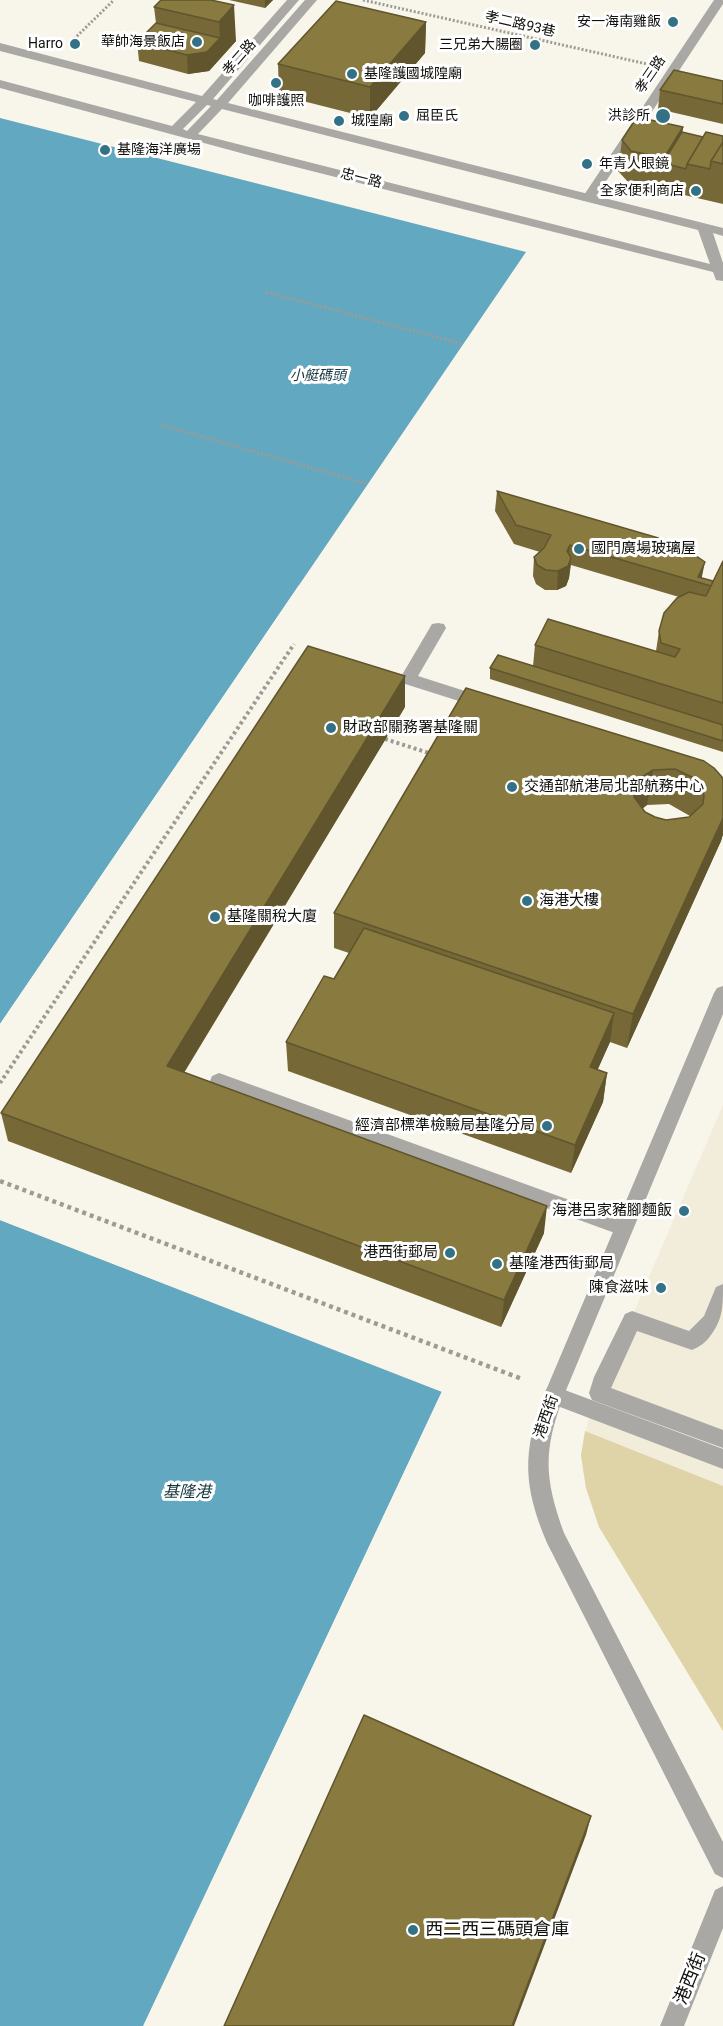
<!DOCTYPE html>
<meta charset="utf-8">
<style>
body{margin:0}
canvas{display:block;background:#f8f5eb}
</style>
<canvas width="723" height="2026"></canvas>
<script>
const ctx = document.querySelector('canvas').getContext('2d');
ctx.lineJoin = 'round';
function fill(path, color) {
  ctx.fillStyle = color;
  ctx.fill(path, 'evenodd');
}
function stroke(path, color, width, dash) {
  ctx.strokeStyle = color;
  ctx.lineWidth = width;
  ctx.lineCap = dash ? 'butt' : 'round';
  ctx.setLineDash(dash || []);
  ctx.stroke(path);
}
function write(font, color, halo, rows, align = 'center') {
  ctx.font = font + ' Roboto,"Noto Sans TC",sans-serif';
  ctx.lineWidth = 6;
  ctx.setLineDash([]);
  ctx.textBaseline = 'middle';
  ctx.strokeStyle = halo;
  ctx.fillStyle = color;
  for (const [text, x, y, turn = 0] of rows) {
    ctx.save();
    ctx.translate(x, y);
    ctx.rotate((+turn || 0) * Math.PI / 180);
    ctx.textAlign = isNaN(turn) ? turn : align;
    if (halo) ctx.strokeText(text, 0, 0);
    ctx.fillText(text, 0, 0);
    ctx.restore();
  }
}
fill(new Path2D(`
 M723,1105V1731L599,1527L586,1488L581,1455L589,1416Z`), '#f2eddb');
fill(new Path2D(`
 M585,1431L723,1486V1731L599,1527L586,1488L583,1469L581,1455Z`), '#dfd4a7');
fill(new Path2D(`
 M0,118L526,252L0,1024Z
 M0,1220L442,1391L144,2026H0Z`), '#62a8c0');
fill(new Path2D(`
 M299,585L302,586L0,1027V1024Z
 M0,1217L445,1391L147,2026H143L442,1392L0,1220Z`), '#f8f5eb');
stroke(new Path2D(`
 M363,0L647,64
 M74,39L114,0
 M266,292L463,344
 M161,425L368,484`), '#9d9b93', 3, [2, 2]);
stroke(new Path2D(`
 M385,739L432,754
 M0,1083L294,644`), '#9d9b93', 4, [3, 3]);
stroke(new Path2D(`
 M0,1181L522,1379`), '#9d9b93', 4.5, [4, 4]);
fill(new Path2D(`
 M438,623L444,624L446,628L418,676L490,699L492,703L490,707L484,709L402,683L400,679L402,675L432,624Z
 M219,1073L630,1222L633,1228L630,1234L623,1236L212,1086L210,1081L212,1076Z
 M554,1386L723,1449V1469L547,1402L544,1395L547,1388Z`), '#a9a8a4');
fill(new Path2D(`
 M723,1284C723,1309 723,1320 708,1339C703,1344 699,1347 692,1350L637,1331L611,1388L723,1430V1448L592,1400L589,1393L594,1377L625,1314L632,1311L689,1331L704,1316L716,1287Z`), '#a9a8a4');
fill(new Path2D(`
 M714,0H723V4L593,201H583L582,198Z`), '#a9a8a4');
fill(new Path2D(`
 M287,0H299L213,99L217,100L305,0H317L228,103L723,228V236L713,233L723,263V281L716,280L713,272L252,156L0,88V80L172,126L196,102L0,51V43L202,96ZM207,105L211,106L187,131L183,129ZM222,109L698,230L710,264L198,134Z
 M723,986V1014L564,1395C543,1451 544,1477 564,1533L723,1842V1878L715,1874L547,1543C523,1486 522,1452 544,1395L714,993L717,988Z
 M723,1886V1928L684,2026H660L715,1890Z`), '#a9a8a4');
fill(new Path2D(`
 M211,0L236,41L209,71L188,74L139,61L137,42L156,23L154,7Z
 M229,0H273L265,8Z
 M426,22L425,53L370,118L279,95L278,64Z
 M723,81V124L658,109L660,90Z
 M683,127L682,132L703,137L723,136V204L628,182L618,171L622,140Z
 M497,491L702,578L713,581L723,561V752L490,679V668L533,666L535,645L656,651L659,631L679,597L571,565L569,578L566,586L557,590H545L536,584L533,576L534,557L540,552L514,544L495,511Z
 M466,688L723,780V834L721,841L627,1048L610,1042L597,1070L607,1073L603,1102L571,1173L288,1071L286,1042L334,979L349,953L334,948V913ZM669,804L690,816L689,817L666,820L655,817L645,812L642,809L647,805Z
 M405,707L184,1073L544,1233L501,1327L8,1141L1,1113Z`), '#766937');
fill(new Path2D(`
 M265,0H273L265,8Z
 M234,5L236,41L209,71L188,74L187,55L220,38L219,22Z
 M426,22L425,53L370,118V87Z
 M683,127L679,158L663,163L664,158Z
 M570,545L568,564L571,558L569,578L566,586L557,590L558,571Z
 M705,562L701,581L698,577Z
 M405,676V707L170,1095L167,1066Z
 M653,770L647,805L632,816L634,797L637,780Z
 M723,818V834L721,841L627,1048L633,1014Z
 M614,1013L610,1042L586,1096L590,1067Z
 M607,1073L603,1102L571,1173L575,1145Z
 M547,1206L544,1233L501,1327L504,1300Z
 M591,1816L586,1835L514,2026H512Z`), '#60552d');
const building = new Path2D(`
 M161,0H211L234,5L219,22L154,7Z
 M336,1L426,22L370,87L278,64Z
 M156,23L220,38L207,52L187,55L137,42Z
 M674,70L723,81V104L660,90Z
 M637,117L683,127L664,158L631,151L622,140Z
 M682,132L703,137L687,164L686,169L663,163Z
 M706,132L723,136V142L711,161L710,169L687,164Z
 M723,142V164L711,161Z
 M497,491L679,544L705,562L698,577L713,581L711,586L570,545L567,551L571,558L568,566L558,571L546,570L537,565L534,557L544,548L551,535L516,525Z
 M723,561V703L535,645L548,619L675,657L680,649L661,643L659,631L664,613L677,598L689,592L706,596Z
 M308,646L405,676L167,1066L547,1206L504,1300L1,1113Z
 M498,655L723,725V741L490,668Z
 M466,688L704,761L714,768L722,777L723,780V818L633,1014L334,913ZM675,769L696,779L704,795L703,804L689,817L666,820L655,817L645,812L634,797L637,780L653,770Z
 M364,928L614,1013L590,1067L607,1073L575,1145L286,1042L324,976L334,979Z
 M364,1715L591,1816L512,2026H224Z`);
fill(building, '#897a40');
stroke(building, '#60552d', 1.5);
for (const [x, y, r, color] of [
 [673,22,6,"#337286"],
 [197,42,6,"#337286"],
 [75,44,6,"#337286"],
 [535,45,6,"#337286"],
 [352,74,6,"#337286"],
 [276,83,6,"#337286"],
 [404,116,6,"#337286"],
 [663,116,8,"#337286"],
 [339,121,6,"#337286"],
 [105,150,6,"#337286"],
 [587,164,6,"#337286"],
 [696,191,6,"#337286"],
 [579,549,6,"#337286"],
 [331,728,6,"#337286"],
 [512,787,6,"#337286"],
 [527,901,6,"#337286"],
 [215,917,6,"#337286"],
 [547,1126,6,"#337286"],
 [684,1211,6,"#337286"],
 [450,1253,6,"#337286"],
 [497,1264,6,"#337286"],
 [661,1288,6,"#337286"],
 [413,1930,6,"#337286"]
]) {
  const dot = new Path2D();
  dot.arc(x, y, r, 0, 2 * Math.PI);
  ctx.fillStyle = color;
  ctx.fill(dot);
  stroke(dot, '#fff', 2);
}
write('14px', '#10100c', '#fff', [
 ["安一海南雞飯",661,22],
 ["華帥海景飯店",185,42],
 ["Harro",63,44],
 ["三兄弟大腸圈",523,45],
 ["基隆護國城隍廟",364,74,"left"],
 ["咖啡護照",276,101,"center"],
 ["屈臣氏",416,116,"left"],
 ["洪診所",650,116],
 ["城隍廟",351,121,"left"],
 ["基隆海洋廣場",117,150,"left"],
 ["年青人眼鏡",599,164,"left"],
 ["全家便利商店",684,191]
], 'right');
write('14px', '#10100c', '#fff', [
 ["孝二路93巷",520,25,13],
 ["孝二路",240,58,-49],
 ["孝三路",651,75,-56],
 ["忠一路",361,179,14]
]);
write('italic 14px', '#11333e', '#fff', [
 ["小艇碼頭",318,376]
]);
write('15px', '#10100c', '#fff', [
 ["國門廣場玻璃屋",591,549],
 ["財政部關務署基隆關",343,728],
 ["交通部航港局北部航務中心",524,787],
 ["海港大樓",539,901],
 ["基隆關稅大廈",227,917],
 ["經濟部標準檢驗局基隆分局",535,1126,"right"],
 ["海港呂家豬腳麵飯",672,1211,"right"],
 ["港西街郵局",438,1253,"right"],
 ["基隆港西街郵局",509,1264],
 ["陳食滋味",649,1288,"right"]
], 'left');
write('15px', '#10100c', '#fff', [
 ["港西街",547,1417,-71]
]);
write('italic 16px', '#11333e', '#fff', [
 ["基隆港",187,1493]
]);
write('18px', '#10100c', '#fff', [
 ["西二西三碼頭倉庫",425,1930]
], 'left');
write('18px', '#10100c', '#fff', [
 ["港西街",691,1979,-68]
]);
</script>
